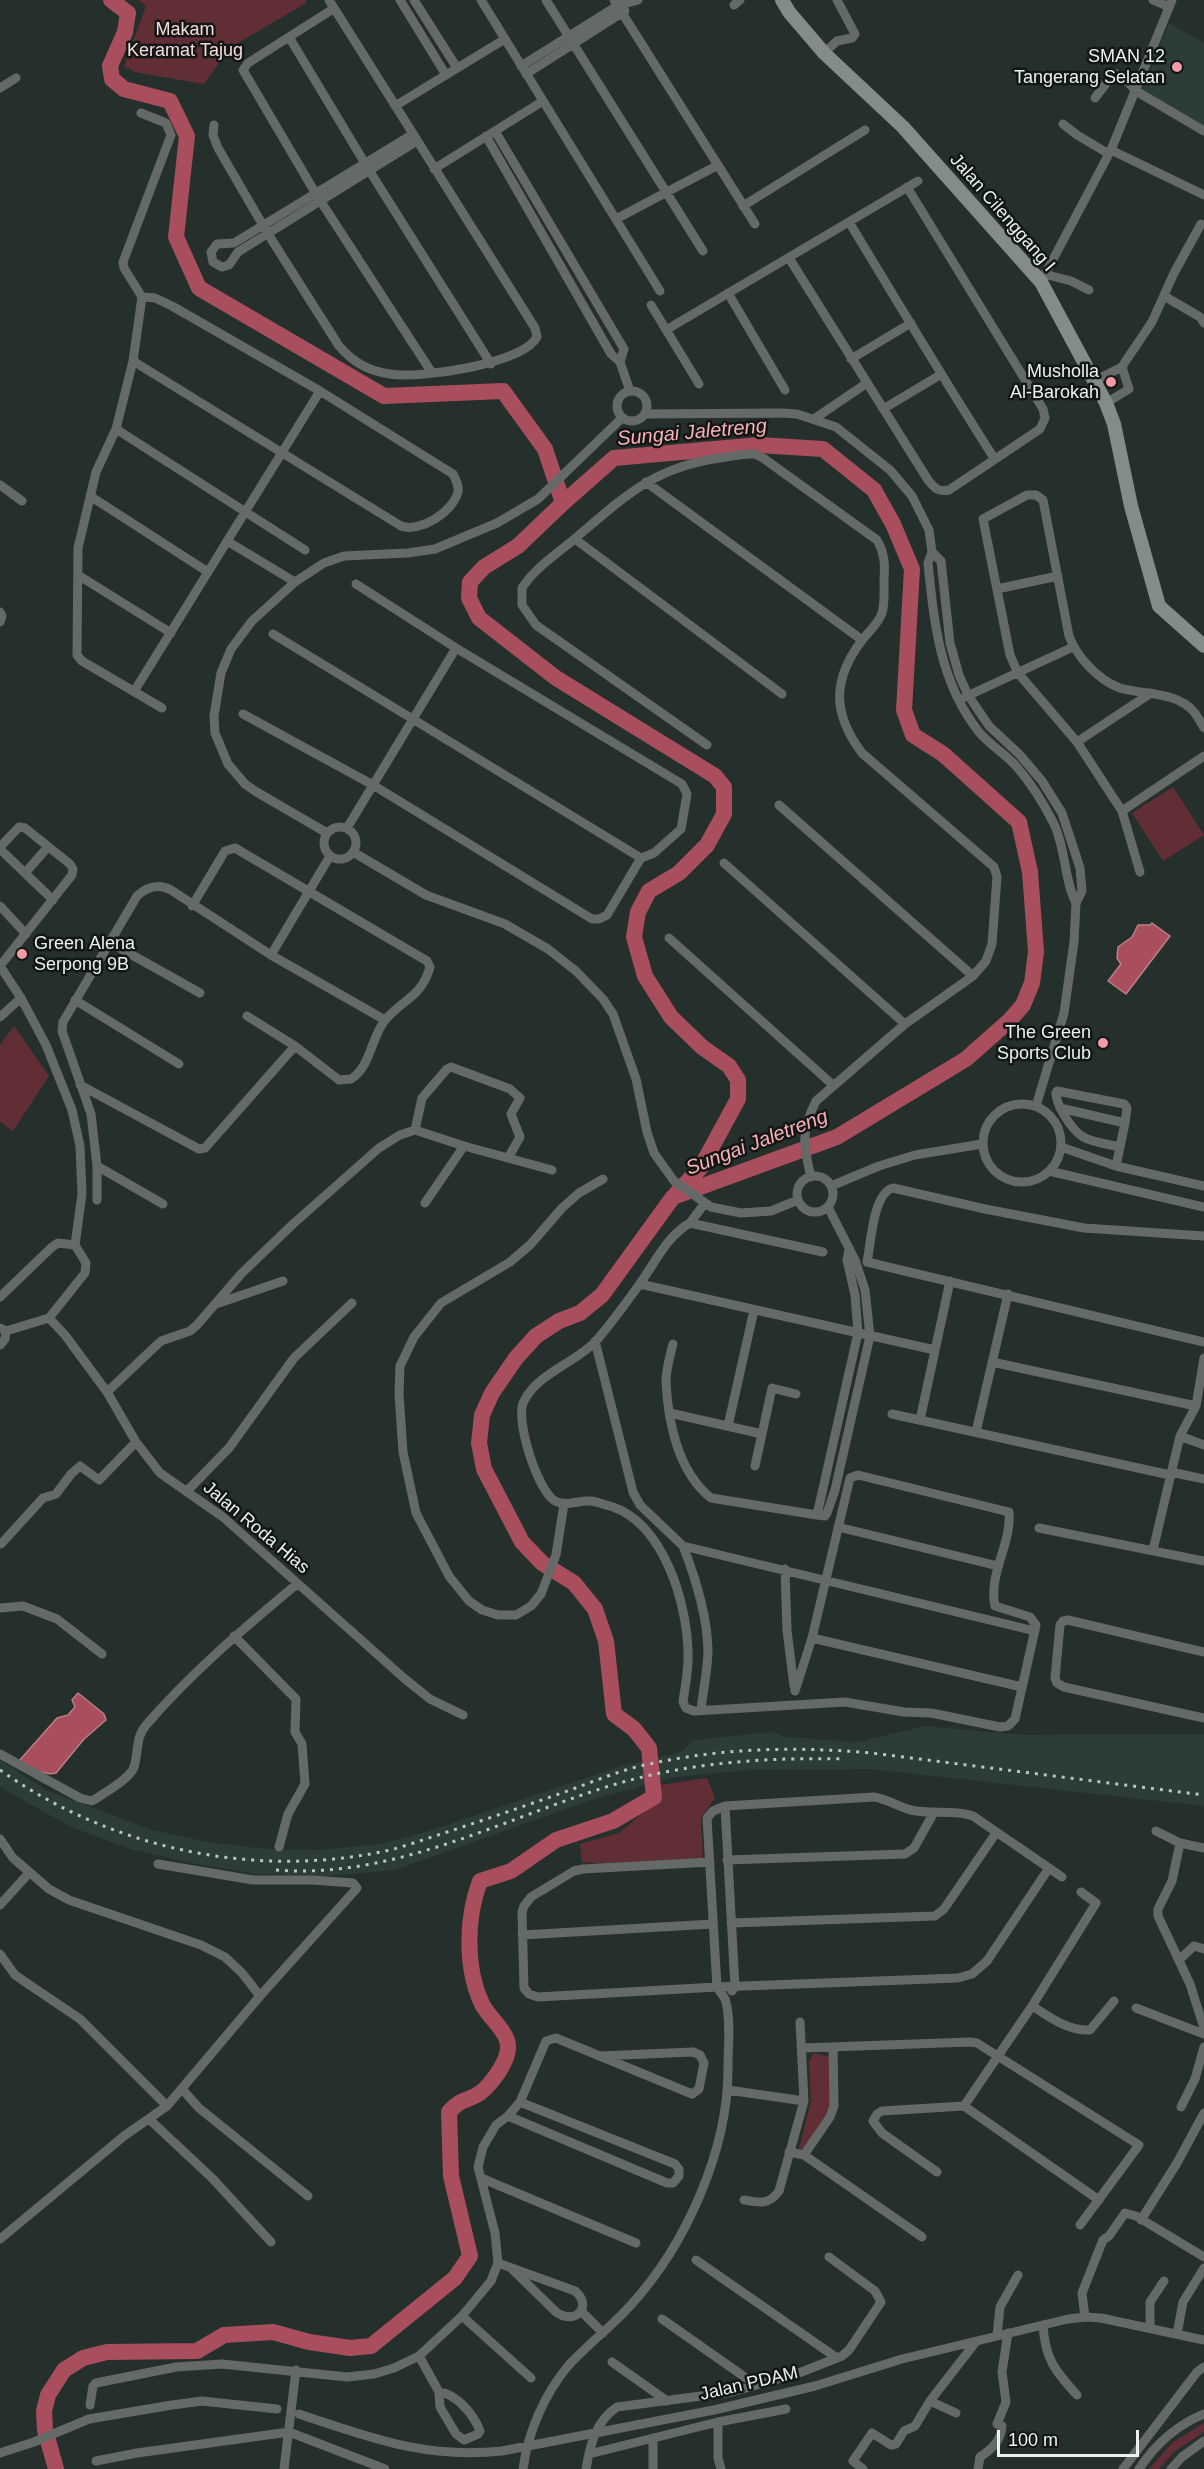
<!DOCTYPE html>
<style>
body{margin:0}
#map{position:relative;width:1204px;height:2469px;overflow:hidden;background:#25302c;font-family:Helvetica,sans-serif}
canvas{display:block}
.scale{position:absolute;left:997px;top:2430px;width:142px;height:27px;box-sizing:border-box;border:3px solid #eaf1ee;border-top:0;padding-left:8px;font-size:18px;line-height:21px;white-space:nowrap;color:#eaf1ee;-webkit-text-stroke:4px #121715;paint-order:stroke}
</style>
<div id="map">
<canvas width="1204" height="2469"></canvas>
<div class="scale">100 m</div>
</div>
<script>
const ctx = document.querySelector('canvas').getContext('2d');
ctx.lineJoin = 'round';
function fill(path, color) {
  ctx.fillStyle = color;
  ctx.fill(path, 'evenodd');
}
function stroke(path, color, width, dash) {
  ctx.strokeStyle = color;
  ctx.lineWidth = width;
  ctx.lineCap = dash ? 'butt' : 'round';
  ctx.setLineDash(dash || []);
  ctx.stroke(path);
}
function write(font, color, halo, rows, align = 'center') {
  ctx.font = font + ' Helvetica,sans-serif';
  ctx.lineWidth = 5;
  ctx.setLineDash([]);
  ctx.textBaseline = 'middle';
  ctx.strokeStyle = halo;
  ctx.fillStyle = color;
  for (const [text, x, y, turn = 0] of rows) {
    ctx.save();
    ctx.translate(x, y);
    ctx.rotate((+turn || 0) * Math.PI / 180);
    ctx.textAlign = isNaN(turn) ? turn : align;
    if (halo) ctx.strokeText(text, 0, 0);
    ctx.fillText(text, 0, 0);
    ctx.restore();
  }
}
fill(new Path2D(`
 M1169,23L1204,43V127L1141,91Z
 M925,1726L1023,1735L1204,1734V1806L870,1769L749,1770L676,1777L594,1799L395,1870L329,1876L258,1874L191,1863L130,1849L71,1827L0,1787V1760L48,1791L152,1830L208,1842L265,1849L320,1850L379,1844L429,1831L622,1766L681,1752L694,1740L772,1732L785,1737L857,1742Z`), '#2b3d36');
fill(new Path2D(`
 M139,0H306V3L230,48L204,84L135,72L124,66L146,6Z
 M1173,787L1204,835L1163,861L1132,813Z
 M14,1026L49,1076L13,1131L0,1122V1045Z
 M707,1778L715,1798L701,1818L703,1858L605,1864L582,1862L580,1844L619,1833L657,1801L661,1785Z
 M814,2053L830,2057L834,2102L808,2151L799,2149L811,2101L809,2061Z
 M1204,2423V2432L1174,2452L1159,2469H1149L1173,2442Z`), '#612e36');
const water = new Path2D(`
 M1152,923L1170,936L1126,994L1108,981L1121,964L1117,958L1118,947L1132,937L1138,925H1150Z
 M78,1693L104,1714L106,1720L84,1739L56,1773C43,1776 29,1768 19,1761L57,1718L68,1715L75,1707L72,1700Z`);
fill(water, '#a94e5c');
stroke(water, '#bc7f88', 1.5);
stroke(new Path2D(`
 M563,503L518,546L484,567L470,582L469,598L479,618L556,678L715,776L724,787V814L707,845L679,873L649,891L638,912L634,937L645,976L671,1017L702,1047L729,1066L738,1080V1099L701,1167L676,1194
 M56,2469L45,2430L44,2411L48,2395L64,2370L83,2358L107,2352L197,2351L224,2335L273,2332L309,2342L350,2348L371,2346L455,2278L470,2256L451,2176L449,2112C462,2097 467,2102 480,2093C488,2087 499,2073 503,2064C519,2036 493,2025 482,2004C465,1968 466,1918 480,1881L511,1871L556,1840L613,1821L654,1797L649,1748L634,1729L614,1714L606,1641L595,1609L574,1583L542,1563L522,1542L484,1469L479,1443L482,1415L492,1393L516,1358L536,1336L559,1321L580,1313L602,1295L673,1197L837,1137L966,1059L1010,1020L1023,1005L1032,983L1036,952L1030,872L1019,822L943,754L913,735L904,710L912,569L893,524L874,490L823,449L759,445L614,458L563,503L545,449L503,391L384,396L199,288L176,237L187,136L170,101L124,89L112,79L110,66L125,32L128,13L111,0`), '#a94e5c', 16);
stroke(new Path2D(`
 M400,0L446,75
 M414,0L457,68
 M481,0L660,291
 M546,0L703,251
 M614,0L755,224
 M1153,0L1169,7
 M734,5L740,0
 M333,9L248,63L243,70L316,194L432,373
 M289,37L369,170L491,364
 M824,53L837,41L852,38L855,34L837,0
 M521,66L617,6L638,0
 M526,74L625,11
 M0,88L16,78
 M1095,98L1114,73L1125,79L1136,91L1204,131
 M395,106L505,39
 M141,113L166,123L171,135L123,262L124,268L142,297L133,361L116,429L96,472L78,548L77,655L82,661L162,708
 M1063,124L1077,135L1109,154
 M214,125L213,135L218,148L268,234L339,346C353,362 368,371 390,374C419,379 523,364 537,337L535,328L329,0
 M495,131L624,349L620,362
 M413,134L234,243L217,244L211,252L213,262L222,267L229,265L238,252L417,141
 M486,136L611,354L620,362L630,391
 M1111,150L1204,195
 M434,169L543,101
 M743,206L865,130
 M616,219L718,165
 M849,222C897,301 944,380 994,458
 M789,258L928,480C935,489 939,492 949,490L1040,429L1045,418L1043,409L907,187
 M1044,274L1071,281L1089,290
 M1041,282L1111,150L1172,0
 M728,293L785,390
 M1164,296L1200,317L1204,323
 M651,305L699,384
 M666,330L918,181
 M851,359L911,323
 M133,361L401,526C420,533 453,512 458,492C459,485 456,480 453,474L320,391L172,306L155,298L142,297
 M1094,381L1122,367L1125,362L1152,322L1174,273L1201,224
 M617 406a15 15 0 1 1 30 0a15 15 0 1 1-30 0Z
 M1106,403L1129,389L1122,367
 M883,409L940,375
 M646,414L781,413L797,414L836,427L890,470L912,496L929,530L932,552L928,563C934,623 940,683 979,732C990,745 1005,754 1016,766C1031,783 1044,804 1054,824C1066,849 1064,880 1076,903
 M814,419L867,383
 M116,429L305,550
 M646,482L862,640
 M0,485L22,501
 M90,496L208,572
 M575,539L782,694
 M227,541L295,582
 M932,552L941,561L950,643L959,675L968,695L989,726L1019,754L1042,781L1062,813L1080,868L1082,891L1076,903L1074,942L1064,1013L1036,1106
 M78,575L171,633
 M997,589L1058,576
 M0,612L2,616L0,622
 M273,634L641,858
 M135,690L320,391
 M965,697L1073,647
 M243,714L373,785L592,919H599L607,915L641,858L654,853L681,829L687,794L682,784L456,648L356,584
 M1077,742L1151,693
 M707,745L536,625L522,605V588C534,569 555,555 572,541C622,499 651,468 719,458C730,457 743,453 755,454L763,458L877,540C885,554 885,565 884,580C884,591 885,603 882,613C879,623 869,631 863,639C832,679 832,713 862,753L994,867L997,877L992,944L986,961L973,976L905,1024L816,1101C801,1131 803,1145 811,1177
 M779,805L973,976
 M1122,811L1204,756
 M324 843a16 16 0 1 1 32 0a16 16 0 1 1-32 0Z
 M347,828L456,648
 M327,833L255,791L245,784L228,764L215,733L214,716L221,673L231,649L252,621L295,582L324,563L344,556L408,553L435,549L497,523L538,499L622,418
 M353,852L426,895L505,924L548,949L576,971L603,999L613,1014L636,1079L647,1132L654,1153L674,1181L711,1207L741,1213L771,1211L798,1200
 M724,863L905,1024
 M1140,872L1122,811L1077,742L1018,673L1010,655L983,519L1027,495H1036L1043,500L1069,636C1077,657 1098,680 1120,688C1143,695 1177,691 1194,712C1198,717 1201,723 1204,728
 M25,873L47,848
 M0,906L26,934
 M192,906L225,851L235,848L427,961L430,967C422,996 404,999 386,1019C371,1036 371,1067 351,1079L339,1080L295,1046L247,1016
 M669,938L833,1085
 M109,942L200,993
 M271,955L330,856
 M0,966L21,998L46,1045L72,1110L80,1146L82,1194L75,1245L86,1263L85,1273L49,1318
 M0,966L72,875L73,869L70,864L25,828L19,827L1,846V850L53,900
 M75,1000L179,1064
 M0,1017L21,998
 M80,1085L199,1149L205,1148L295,1046
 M983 1143a39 39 0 1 1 78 0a39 39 0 1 1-78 0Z
 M1060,1108L1125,1123L1116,1166
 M415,1130L422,1098L447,1069L451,1067L510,1089L520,1098L511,1114L520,1137L508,1158
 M1061,1147L1116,1166L1204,1186
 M1120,1147C1089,1140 1081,1143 1064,1115C1060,1108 1056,1100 1056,1093L1057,1091L1124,1104L1127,1108L1125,1123
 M97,1166L163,1204
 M1049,1171L1204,1207
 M797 1194a18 18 0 1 1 36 0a18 18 0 1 1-36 0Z
 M831,1186L879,1166L915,1155L982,1144
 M97,1200V1166L91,1114L62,1031L63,1022L137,896C147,887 158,883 171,890L271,955L385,1020
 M425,1203L464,1146
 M690,1223L705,1203
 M1204,1236L1084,1228L985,1209L893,1188C873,1193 871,1243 867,1262L1204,1342
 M640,1284L935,1350
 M0,1297L52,1247L58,1243L75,1245
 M216,1304L283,1281
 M49,1318L65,1335L107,1392L136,1442L160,1473L223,1517L405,1679L430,1699L463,1715
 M0,1328L6,1331L49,1318
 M595,1341L633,1492L640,1505L683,1546L1035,1631
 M673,1344C670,1356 666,1369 666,1382C668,1422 678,1472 711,1498L817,1515L825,1516L827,1513L835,1490L870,1336L865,1290L855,1260L828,1207
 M0,1345L5,1339L6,1331
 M992,1362L1196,1406
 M107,1392L161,1341L190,1331L197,1325L241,1274L293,1224L379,1148L400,1135L415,1130L464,1146L552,1170
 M670,1413L762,1434
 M892,1414L1170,1475
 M920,1420L950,1281
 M728,1426L754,1310
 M976,1432L1008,1294
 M1180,1436L1204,1445
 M755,1466L772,1388L796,1394
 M1171,1472L1204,1479
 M187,1491L229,1448L294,1358L352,1303
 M564,1504L556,1555L541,1594L531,1606L516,1615H498L482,1610L469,1601L449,1576L416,1513L403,1452L399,1394L400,1366L414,1337L441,1303L510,1262L530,1245L562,1208L579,1193L603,1179
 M817,1515L858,1333L855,1295L847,1260L849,1250
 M838,1527L998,1566
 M1039,1528L1204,1561
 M1,1544L43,1498L56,1494L71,1474L80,1466L99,1480L136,1442
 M683,1546C696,1579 707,1614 708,1650C708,1669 703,1690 701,1710
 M1153,1550L1180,1436L1196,1406L1204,1358
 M785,1569L787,1630L794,1686
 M0,1608L23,1606L57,1619L102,1654
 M234,1636L296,1699L295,1732L302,1744L305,1784L288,1814L279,1847
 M812,1638L1022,1687
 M1204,1652L1068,1620L1063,1621L1060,1625L1055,1678L1057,1683L1064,1687L1204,1718
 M795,1691L812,1638L850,1478L858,1475L1009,1512C1012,1543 988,1574 995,1606L1030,1617L1036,1625L1015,1719L1008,1726L1000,1727L931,1713L904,1712L845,1702L694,1711L686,1708L683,1702C685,1686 689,1669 688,1652C687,1603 664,1525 613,1507C606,1505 597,1502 591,1501C578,1500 567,1507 555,1501C538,1492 514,1418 524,1401C539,1372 576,1363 597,1340C612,1322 627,1302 641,1282C656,1261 667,1236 690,1223L823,1252
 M0,1754L80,1798L92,1801C103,1794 130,1779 134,1767C139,1751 135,1737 147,1724C192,1672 244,1628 297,1584
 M725,1806L735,1987L732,1991
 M1156,1831L1180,1843L1204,1848
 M0,1839L13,1858L49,1889L69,1900L201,1945L225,1957L242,1973L260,1996
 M1180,1843L1172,1881L1158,1909V1916L1190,1984L1204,2028
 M727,1860L905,1854L914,1848L933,1814
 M710,1862L583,1869L574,1871L531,1897L524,1906L522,1912L524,1988L529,1994L538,1997L717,1987L958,1978L972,1974L987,1961L1049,1868
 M0,1905L29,1873
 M731,1923L935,1916L944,1909L996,1833
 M522,1935L713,1924
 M0,1954L15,1975L80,2019L167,2106
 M1179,1960L1194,1946L1204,1949
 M1032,2006C1050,2017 1067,2031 1090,2030L1114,2001
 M1136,2008L1204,2034
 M802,2048L970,2042L977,2043L1139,2145L1080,2225
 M182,2089L199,2108L308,2196
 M728,2090L804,2101
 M964,2106L1032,2006L1096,1903L1081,1892
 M1181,2107L1195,2079L1204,2047
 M508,2116L667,2183H673L679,2176V2169L675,2164L520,2102
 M149,2119L212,2178L271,2242
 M789,2152L804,2155L922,2237
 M804,2155L830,2117L834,2106L833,2047
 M937,2172L882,2133L873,2121L877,2114L882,2111L964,2106L1099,2200
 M481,2178L636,2243
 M744,2200C760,2203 769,2205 779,2191L804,2101L800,2022
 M1141,2220L1177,2163L1204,2113
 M0,2239L124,2136L167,2106L260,1996L357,1888L353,1883L312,1880H253L158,1864
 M696,2260L837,2358
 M498,2263L575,2291C593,2306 576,2326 556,2312L511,2268
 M581,2311L603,2333
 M462,2316L531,2378
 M1085,2317L1082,2293L1097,2255L1103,2240L1109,2236L1125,2213L1136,2216L1204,2257
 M662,2319L756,2385
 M1043,2325C1045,2359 1055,2371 1077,2395
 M1150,2328V2302L1164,2281
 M1177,2334L1183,2302L1204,2268
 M997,2336L1000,2307L1018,2275
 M419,2356L439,2392L440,2407L456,2434L464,2440L478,2434L480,2431C474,2415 457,2394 439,2392
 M612,2362L667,2401
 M90,2405L93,2386L96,2383L176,2367L222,2364L347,2377L374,2374L394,2368L419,2356L462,2316L491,2281L498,2263L495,2233L478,2167L483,2147L496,2125L508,2116L520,2102L546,2041L556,2038L692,2094L699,2089L704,2063L700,2055L693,2052L599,2056
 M956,2413L930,2401L975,2343
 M299,2414C372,2438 425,2459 502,2451L714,2410L815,2386L902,2359L1068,2319L1085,2317L1101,2318L1204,2340
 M718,2422V2458L721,2469
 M653,2438V2469
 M0,2453L34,2442L89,2419L172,2405L202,2401L277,2409
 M589,2454L718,2422L786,2409
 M96,2461L137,2453L289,2432L385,2469
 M284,2469L296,2370
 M523,2469C528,2432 544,2395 568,2366C587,2345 611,2327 630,2306C686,2245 729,2149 728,2066C728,2046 731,2022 726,2002C725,1997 720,1992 717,1987L707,1818L713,1811L725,1806L874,1797C888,1799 898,1807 911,1810C931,1815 954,1809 973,1816L1062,1877
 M586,2469C590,2445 596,2421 617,2407L732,2392L799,2373L842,2356L849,2350L881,2302L875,2291L829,2257
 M863,2469L853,2461L872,2433L891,2445L896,2444L904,2431L915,2426L930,2401
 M978,2469L980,2457C992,2449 1001,2441 1002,2426L997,2424L1006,2402L1002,2372L1008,2333
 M1123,2469L1197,2372L1204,2367
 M1139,2469C1155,2445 1177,2425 1204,2414
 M1171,2469L1182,2457L1204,2441`), '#656a68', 9);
stroke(new Path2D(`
 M782,0L789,12L824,53L903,127L1041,282L1106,403L1114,424L1131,506L1159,606L1204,646`), '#838c88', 14);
stroke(new Path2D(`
 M0,1770C112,1849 256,1880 390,1850C406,1846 422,1840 438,1835C478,1822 519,1808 559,1794C585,1785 610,1774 636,1767C715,1748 791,1746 872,1753L1204,1795
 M276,1870C392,1879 496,1822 603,1788C681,1763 763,1757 845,1759`), '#bdc5c2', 3, [3, 6]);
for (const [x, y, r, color] of [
 [1177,67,6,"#f49aa4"],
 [1111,382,6,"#f49aa4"],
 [22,954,6,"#f49aa4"],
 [1103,1043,6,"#f49aa4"]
]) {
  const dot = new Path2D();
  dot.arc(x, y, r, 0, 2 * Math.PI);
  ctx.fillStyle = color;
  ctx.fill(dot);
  stroke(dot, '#121715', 2);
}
write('18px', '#f6dbdd', '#121715', [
 ["Makam",185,30],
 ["Keramat Tajug",185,51]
]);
write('18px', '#eaf1ee', '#121715', [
 ["SMAN 12",1165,57],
 ["Tangerang Selatan",1165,78],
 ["Musholla",1099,372],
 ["Al-Barokah",1099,393],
 ["Green Alena",34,944,"left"],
 ["Serpong 9B",34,965,"left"],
 ["The Green",1091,1033],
 ["Sports Club",1091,1054]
], 'right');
write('18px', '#eaf1ee', '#121715', [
 ["Jalan Cilenggang I",1002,213,49],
 ["Jalan Roda Hias",256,1528,40],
 ["Jalan PDAM",749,2384,-13]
]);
write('italic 20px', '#fcafb7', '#121715', [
 ["Sungai Jaletreng",692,433,-5],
 ["Sungai Jaletreng",757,1143,-21]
]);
</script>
